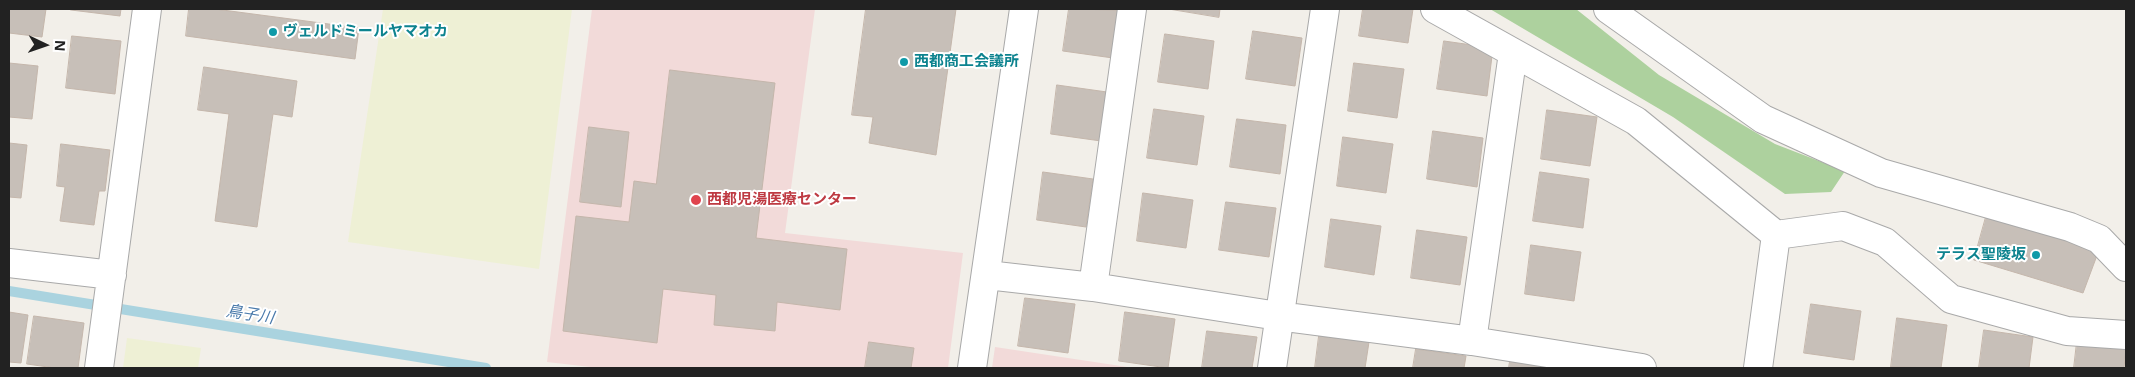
<!DOCTYPE html>
<meta charset="utf-8">
<style>
body{margin:0}
#map{position:relative;width:2135px;height:377px;overflow:hidden;background:#f2efe9;font-family:"Open Sans",sans-serif}
canvas{display:block}
.frame{position:absolute;inset:0;border:10px solid #222;pointer-events:none}
.north{position:absolute;left:20px;top:20px;width:50px;height:50px;-webkit-text-stroke:4px #fff;paint-order:stroke;rotate:93deg;font-size:14px;font-weight:700;line-height:20px;text-align:center;color:#222}
.north::after{content:'';display:block;margin:auto;width:18px;height:22px;background:#222;clip-path:polygon(50% 0,100% 100%,50% 72%,0 100%)}
</style>
<div id="map">
<canvas width="2135" height="377"></canvas>
<div class="frame"></div>
<div class="north">N</div>
</div>
<script>
const ctx = document.querySelector('canvas').getContext('2d');
ctx.lineJoin = 'round';
function fill(path, color) {
  ctx.fillStyle = color;
  ctx.fill(path, 'evenodd');
}
function stroke(path, color, width, dash) {
  ctx.strokeStyle = color;
  ctx.lineWidth = width;
  ctx.lineCap = dash ? 'butt' : 'round';
  ctx.setLineDash(dash || []);
  ctx.stroke(path);
}
function write(font, color, halo, rows, align = 'center') {
  ctx.font = font + ' "Open Sans","Noto Sans JP",sans-serif';
  ctx.lineWidth = 4;
  ctx.setLineDash([]);
  ctx.textBaseline = 'middle';
  ctx.strokeStyle = halo;
  ctx.fillStyle = color;
  for (const [text, x, y, turn = 0] of rows) {
    ctx.save();
    ctx.translate(x, y);
    ctx.rotate((+turn || 0) * Math.PI / 180);
    ctx.textAlign = isNaN(turn) ? turn : align;
    if (halo) ctx.strokeText(text, 0, 0);
    ctx.fillText(text, 0, 0);
    ctx.restore();
  }
}
fill(new Path2D(`
 M592,9H815L785,233L963,253L948,368H599L547,362Z
 M995,347L1134,368H992Z`), '#f2dad9');
fill(new Path2D(`
 M383,9H572L539,269L348,242Z
 M127,338L201,348L198,368H123Z`), '#eef0d5');
fill(new Path2D(`
 M1490,9H1576L1659,75L1775,144L1845,171L1831,192L1785,194L1673,117Z`), '#add19e');
stroke(new Path2D(`
 M9,291L486,368`), '#aad3df', 10);
const building = new Path2D(`
 M9,9H46L42,37L9,33Z
 M72,9H121L120,16L71,10Z
 M189,9H215L359,28L355,59L186,36Z
 M866,9H956L936,155L869,143L873,117L852,115Z
 M1069,9L1120,10L1113,58L1063,51Z
 M1169,9H1220L1219,17Z
 M1363,9H1413L1408,43L1359,36Z
 M1253,31L1302,38L1295,86L1246,79Z
 M1165,34L1214,41L1208,89L1158,82Z
 M72,36L121,41L115,94L66,88Z
 M1444,41L1493,48L1487,96L1437,89Z
 M9,63L38,66L32,119L9,117Z
 M1354,63L1404,69L1397,118L1348,111Z
 M204,67L297,81L292,117L273,114L257,227L215,221L229,114L198,110Z
 M670,70L775,83L756,238L847,249L840,310L777,302L775,331L714,325L716,295L663,289L657,343L563,331L576,216L629,222L634,181L656,184Z
 M1057,85L1107,92L1101,141L1051,134Z
 M1154,109L1204,116L1197,165L1147,158Z
 M1547,110L1597,117L1590,166L1541,159Z
 M1237,119L1286,125L1280,174L1230,167Z
 M589,127L629,132L621,207L580,202Z
 M1433,131L1483,138L1477,187L1427,179Z
 M1343,137L1393,144L1386,193L1337,186Z
 M9,143L27,145L21,198L9,197Z
 M61,144L110,150L105,191H99L94,225L60,221L65,187L57,186Z
 M1043,172L1093,179L1086,227L1037,220Z
 M1540,172L1589,179L1583,228L1533,221Z
 M1143,193L1193,200L1186,248L1137,241Z
 M1226,202L1276,208L1269,257L1219,250Z
 M1986,217L2099,250L2083,293L1974,260Z
 M1331,219L1381,226L1374,275L1325,267Z
 M1417,230L1467,237L1460,285L1411,278Z
 M1531,245L1581,252L1574,301L1525,294Z
 M1025,298L1075,304L1068,353L1018,346Z
 M1811,304L1861,311L1854,360L1804,353Z
 M9,312L28,315L21,363L9,362Z
 M1125,312L1175,319L1168,368L1119,361Z
 M34,316L84,323L78,368H55L27,364Z
 M1897,318L1947,325L1941,368L1891,367Z
 M1984,330L2033,337L2029,368H1979Z
 M1207,331L1257,337L1252,368H1202Z
 M1319,336L1369,342L1365,368H1315Z
 M869,342L914,348L911,368H865Z
 M2077,342L2126,348L2124,368H2074Z
 M1416,349L1466,356L1464,368H1413Z
 M1510,361L1559,368H1509Z`);
fill(building, '#c7bfb8');
stroke(building, '#c4b6ab', 1);
const street = new Path2D(`
 M1435,9L1636,121L1776,235L1758,368
 M1608,9L1763,119L1881,173L2070,227L2099,239L2126,267
 M1776,235L1843,226L1885,242L1951,299L2067,331L2126,335
 M9,263L112,275
 M987,275L1093,287L1278,316L1472,341L1642,368
 M1093,287L1132,9
 M1472,341L1513,53
 M99,368L147,9
 M972,368L1024,9
 M1272,368L1325,9`);
stroke(street, '#a9a9a9', 30);
stroke(street, '#fff', 28);
for (const [x, y, r, color] of [
 [273,32,5,"#0f9aa8"],
 [904,62,5,"#0f9aa8"],
 [696,200,6,"#e0444e"],
 [2036,255,5,"#0f9aa8"]
]) {
  const dot = new Path2D();
  dot.arc(x, y, r, 0, 2 * Math.PI);
  ctx.fillStyle = color;
  ctx.fill(dot);
  stroke(dot, '#fff', 2);
}
write('bold 15px', '#0d838f', '#fff', [
 ["ヴェルドミールヤマオカ",283,32],
 ["西都商工会議所",914,62],
 ["テラス聖陵坂",2026,255,"right"]
], 'left');
write('bold 15px', '#be3a42', '#fff', [
 ["西都児湯医療センター",707,200]
], 'left');
write('italic 16px', '#4a7aab', '#fff', [
 ["鳥子川",250,315,9]
]);
</script>
